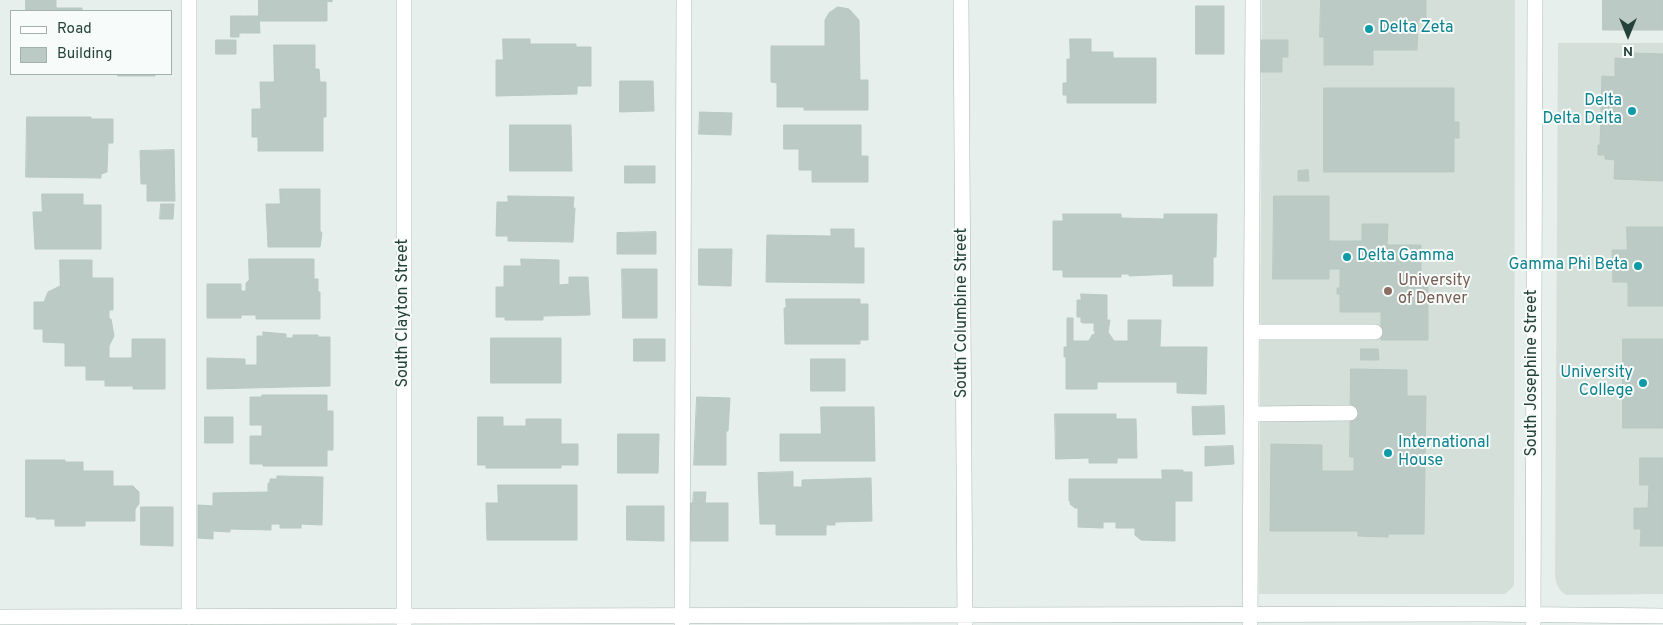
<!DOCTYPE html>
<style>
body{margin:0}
#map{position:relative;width:1663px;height:625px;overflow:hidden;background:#e6efeb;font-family:Overpass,sans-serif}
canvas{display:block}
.legend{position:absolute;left:10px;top:10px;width:162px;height:65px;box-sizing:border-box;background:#f7fbf9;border:1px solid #a3b1ad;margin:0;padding:6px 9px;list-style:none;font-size:15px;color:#24423a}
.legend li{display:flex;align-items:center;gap:10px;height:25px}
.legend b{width:25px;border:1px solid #a3b1ad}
.north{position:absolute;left:1603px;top:10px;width:50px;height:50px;-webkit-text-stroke:4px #f7fbf9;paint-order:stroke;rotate:180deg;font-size:14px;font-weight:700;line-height:20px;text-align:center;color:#24423a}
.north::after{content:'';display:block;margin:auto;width:18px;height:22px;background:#24423a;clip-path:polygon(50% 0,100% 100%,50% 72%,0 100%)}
</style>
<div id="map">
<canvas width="1663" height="625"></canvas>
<ul class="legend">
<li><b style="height:6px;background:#fff"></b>Road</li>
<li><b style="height:14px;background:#bbcac4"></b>Building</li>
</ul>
<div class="north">N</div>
</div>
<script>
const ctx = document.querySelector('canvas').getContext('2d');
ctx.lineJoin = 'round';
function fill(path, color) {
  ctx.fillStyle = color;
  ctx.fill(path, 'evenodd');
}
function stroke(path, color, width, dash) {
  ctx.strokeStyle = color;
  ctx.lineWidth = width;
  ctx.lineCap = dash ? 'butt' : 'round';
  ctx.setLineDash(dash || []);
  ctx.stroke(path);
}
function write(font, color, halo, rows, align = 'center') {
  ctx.font = font + ' Overpass,sans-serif';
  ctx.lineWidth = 4;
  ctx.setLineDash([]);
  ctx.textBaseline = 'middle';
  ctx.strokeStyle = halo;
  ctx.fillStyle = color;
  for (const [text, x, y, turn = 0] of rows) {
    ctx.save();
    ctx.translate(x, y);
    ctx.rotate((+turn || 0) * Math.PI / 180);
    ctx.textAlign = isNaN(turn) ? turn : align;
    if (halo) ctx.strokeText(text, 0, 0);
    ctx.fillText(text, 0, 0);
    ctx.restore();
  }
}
fill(new Path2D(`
 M1262,0H1515L1514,583L1513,587L1505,594H1259Z
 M1558,43H1663V594L1566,595L1561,591L1557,585L1555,576Z`), '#d4dfda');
const building = new Path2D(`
 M26,0H56V8H82V11H26Z
 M259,0H332V2L327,1V21H259Z
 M1321,0H1426V20H1418L1417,50H1373V65H1324V37H1320Z
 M1603,0H1663V30H1603Z
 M1196,6H1224V54H1196Z
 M838,7L849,9L859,20L860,80H868V110H804V107H777V83L771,82V46H825V20L829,13Z
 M231,16H243V33H239V37H231Z
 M244,16H259L260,33H244Z
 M503,39H530V44H576V47H591V86H577V94L496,96V60H503Z
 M1070,39H1091V52H1113V58H1156V103H1067V95H1063V83H1067V59H1070Z
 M216,40H236V54H216Z
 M1260,40H1288V57H1282V72H1259Z
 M274,45H315V69H319L320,82H326V117H323V151H258V137H252V109H261L260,82H274Z
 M1633,53L1663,54V181L1614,179L1615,160L1605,159V155H1598V145H1600L1602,76L1615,77V58L1633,59Z
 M118,74H155V76H118Z
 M620,81H653L654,111L620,112Z
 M1324,88H1454V122H1459V138H1454V172H1324Z
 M700,112L732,113L731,135L699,134Z
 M27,117H91V119H113V143H108L107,172L101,174V178L26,177Z
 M510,125H571L572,171H510Z
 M784,125H861V156H868V182H812V170H799V149H784Z
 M174,150L175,201H147V184H141L140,151Z
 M625,166H655V183H625Z
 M1308,170L1309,181H1298V171Z
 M280,189H320V231L322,233L320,247H268L266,204H280Z
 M42,194H83V205H101V249H35L33,212H42Z
 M508,196L574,197L573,208H575L573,242L508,241V236H496L497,202H508Z
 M1274,196H1329V241H1362V224H1388L1387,245H1421V278H1428V340H1381V312H1340V294H1337V288H1340V269H1329V279H1273Z
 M161,204H174L173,219H160Z
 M1063,214H1121V218L1164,219V214H1217L1216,257H1213V286H1173V274L1129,276V274H1121V277H1063V270H1053V221H1063Z
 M1627,227H1663V306H1628V282H1613L1612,250H1627Z
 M831,229H854V248H864V283L766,282L767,235L831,236Z
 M656,232V254H617V233Z
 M699,249H732L731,286L699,285Z
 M249,259H314V279H318V292H320V319H256V315H241V318H207V284H241V291H246V283L249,280Z
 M521,259L559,260V285L569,284V277H588L590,315L543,316V320H505V317H496V287H504V266H521Z
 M60,260H92V278H113V310H109V319H111L114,336L109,346V358H132V339H165V389H133V386H105V380H86V366H65V343L43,342V329H34V302H44L48,292L60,286Z
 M622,269H657V318H623Z
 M1081,294L1107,295V320H1110L1108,332L1114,341H1128V320H1161L1160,347H1207L1206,394L1177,393V382H1097V389H1066V357H1064V347H1067V318H1073V341H1089L1092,335L1095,334V331H1094V323H1083L1081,322V317H1077V300H1081Z
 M786,299H860V304H868V340H860V344H785L784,308H786Z
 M263,332L286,334V338H293V335H318V337H330V386L207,389V358L245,359V365H257V336H263Z
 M491,338H561V383H491Z
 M634,339H665V361H634Z
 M1623,339H1663V428H1623Z
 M1361,349H1378L1379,360H1361Z
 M811,359H845V391H811Z
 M1351,369L1407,370V396H1426L1424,534H1388V537L1358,536V531H1270L1271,444L1322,445V471H1354V457H1350Z
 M262,395H327V411H333V450H327V466H263V464H250V436H262V425H250V397H262Z
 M697,397L730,398L728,431H726V465H694Z
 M1224,406L1225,434L1193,435L1192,407Z
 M821,407H874L875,461H780V434H821Z
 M1055,414H1116V419H1136L1137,458H1117V463H1089V458L1056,459Z
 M205,417H233V443H205Z
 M478,417H503V426H526V419H561V444H578V465H561V468H486V465H478Z
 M618,434H659L658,473H618Z
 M1233,446L1234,464L1205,466V447Z
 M1640,458H1663V546H1640L1641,529H1634V508H1648L1649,485H1640Z
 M26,460H65V462H83V471H113V486H133L139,492V504L135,509V521H85V526H55V519H36V517H26Z
 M1162,470H1183V472H1192V501H1175V541L1141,540L1135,535V528H1116V522H1103V528L1078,527V508H1075L1070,504L1071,501H1069V479H1162Z
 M793,472V487H802V480L871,478L872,521L835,522V525H826V535H776V524H760L758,473Z
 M277,476L323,477L322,525L301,524V528H280V524H271V530L230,529V532L213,531V539L198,538V505L213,506V493L268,492V483H270V479H277Z
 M498,485H577V540H487L486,503H498Z
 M694,492H706L705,503H693Z
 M691,503H728V541H691Z
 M627,506H664V541L627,540Z
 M141,507H173V546L141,545Z`);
fill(building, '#bbcac4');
stroke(building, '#b8c9c2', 1);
const lane = new Path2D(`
 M189,0V617
 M1251,332H1375
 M1251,414L1350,413
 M682,625L684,0
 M1250,625L1253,0`);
const street = new Path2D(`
 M404,0V625
 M961,0L965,624
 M0,617L1483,614L1663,616
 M1533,625L1535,0`);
stroke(lane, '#a8b8b2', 16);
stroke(street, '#a8b8b2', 16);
stroke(lane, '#fff', 15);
stroke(street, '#fff', 15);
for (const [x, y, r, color] of [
 [1369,29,5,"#0f9aa8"],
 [1632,111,5,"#0f9aa8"],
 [1347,257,5,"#0f9aa8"],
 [1638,266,5,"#0f9aa8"],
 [1388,291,5,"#8d6e63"],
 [1643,383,5,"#0f9aa8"],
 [1388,453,5,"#0f9aa8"]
]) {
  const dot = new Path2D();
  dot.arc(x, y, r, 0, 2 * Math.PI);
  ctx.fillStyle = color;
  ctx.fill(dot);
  stroke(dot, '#f7fbf9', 2);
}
write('16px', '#0d838f', '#f7fbf9', [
 ["Delta Zeta",1379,29],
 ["Delta",1622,102,"right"],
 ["Delta Delta",1622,120,"right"],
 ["Delta Gamma",1357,257],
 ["Gamma Phi Beta",1628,266,"right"],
 ["University",1633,374,"right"],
 ["College",1633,392,"right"],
 ["International",1398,444],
 ["House",1398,462]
], 'left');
write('16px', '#785e54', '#f7fbf9', [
 ["University",1398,282],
 ["of Denver",1398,300]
], 'left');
write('16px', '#24423a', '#f7fbf9', [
 ["South Clayton Street",404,313,-90],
 ["South Columbine Street",963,313,-90],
 ["South Josephine Street",1533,373,-90]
]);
</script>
